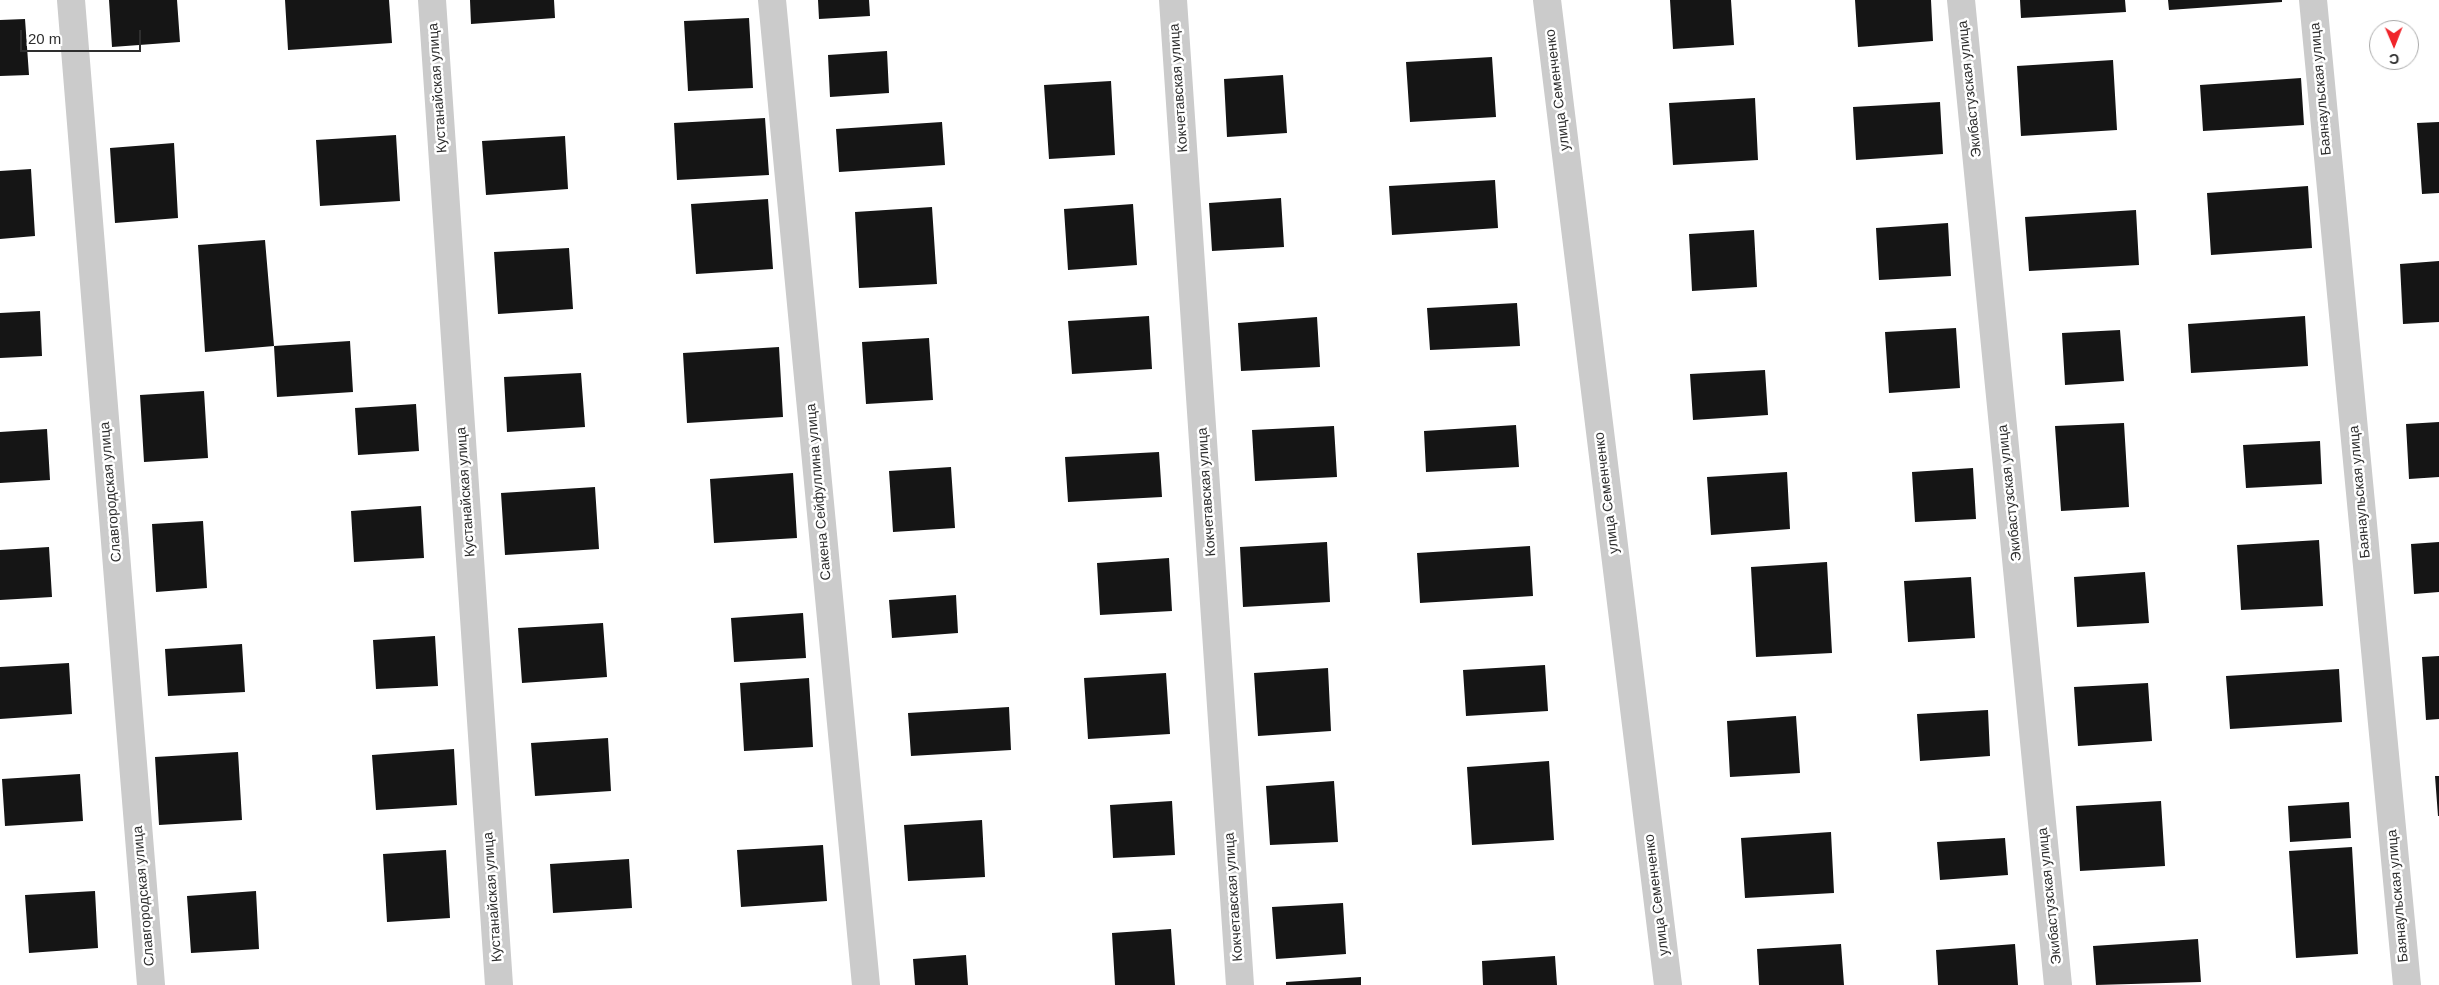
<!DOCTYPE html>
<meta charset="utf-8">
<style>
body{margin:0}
#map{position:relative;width:2439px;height:985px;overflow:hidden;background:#fff;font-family:Arial,sans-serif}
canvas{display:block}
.north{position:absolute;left:2369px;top:20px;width:50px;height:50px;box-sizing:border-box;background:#fff;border:1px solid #ababab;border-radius:50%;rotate:179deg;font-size:14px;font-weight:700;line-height:20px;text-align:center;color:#2e2e2e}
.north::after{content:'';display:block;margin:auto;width:18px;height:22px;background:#f0252b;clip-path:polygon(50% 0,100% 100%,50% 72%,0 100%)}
.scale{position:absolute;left:20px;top:30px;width:121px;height:22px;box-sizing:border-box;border:2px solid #2e2e2e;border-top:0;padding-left:6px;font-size:15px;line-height:18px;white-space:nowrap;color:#2e2e2e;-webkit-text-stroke:4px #fff;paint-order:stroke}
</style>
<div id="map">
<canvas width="2439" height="985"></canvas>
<div class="north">С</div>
<div class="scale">20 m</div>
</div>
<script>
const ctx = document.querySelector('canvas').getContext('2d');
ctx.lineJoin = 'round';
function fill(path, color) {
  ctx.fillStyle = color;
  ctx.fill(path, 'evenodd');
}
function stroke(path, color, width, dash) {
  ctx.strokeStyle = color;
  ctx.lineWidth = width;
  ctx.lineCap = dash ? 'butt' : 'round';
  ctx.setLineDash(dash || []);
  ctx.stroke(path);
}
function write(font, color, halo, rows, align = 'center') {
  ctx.font = font + ' Arial,sans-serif';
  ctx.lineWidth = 5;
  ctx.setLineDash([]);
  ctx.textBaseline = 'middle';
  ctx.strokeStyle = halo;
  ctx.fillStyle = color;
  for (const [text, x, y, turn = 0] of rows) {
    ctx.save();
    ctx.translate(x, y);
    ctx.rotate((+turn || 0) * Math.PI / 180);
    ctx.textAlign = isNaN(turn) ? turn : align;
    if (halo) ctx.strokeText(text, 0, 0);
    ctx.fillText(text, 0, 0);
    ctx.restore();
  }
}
fill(new Path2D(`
 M109,0H177L180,42L112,47Z
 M285,0H389L392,43L288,50Z
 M470,0H554L555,18L471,24Z
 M818,0H869L870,16L819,19Z
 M1670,0H1731L1734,45L1673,49Z
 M1855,0H1931L1933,41L1858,47Z
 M2020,0H2125L2126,12L2021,18Z
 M2168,0H2282V2L2169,10Z
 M749,18L753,88L688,91L684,21Z
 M25,19L29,75L0,76V20Z
 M887,51L889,93L830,97L828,55Z
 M1492,57L1496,117L1410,122L1406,62Z
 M2113,60L2117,130L2021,136L2017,66Z
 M1283,75L1287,133L1227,137L1224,79Z
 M2301,78L2304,125L2203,131L2200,85Z
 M1111,81L1115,155L1049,159L1044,85Z
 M1755,98L1758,160L1673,165L1669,103Z
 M1940,102L1943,154L1856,160L1853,107Z
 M765,118L769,175L677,180L674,123Z
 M942,122L945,165L839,172L836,129Z
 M2439,122V193L2422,194L2417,123Z
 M396,135L400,201L320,206L316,140Z
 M565,136L568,189L486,195L482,141Z
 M174,143L178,218L115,223L110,148Z
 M31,169L35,236L0,239V171Z
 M1495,180L1498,228L1392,235L1389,186Z
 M2308,186L2312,248L2211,255L2207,193Z
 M1281,198L1284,247L1212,251L1209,203Z
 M768,199L773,269L696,274L691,204Z
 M1133,204L1137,265L1068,270L1064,209Z
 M932,207L937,284L859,288L855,212Z
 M2136,210L2139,265L2029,271L2025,217Z
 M1948,223L1951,276L1879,280L1876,228Z
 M1754,230L1757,287L1692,291L1689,234Z
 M265,240L274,346L205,352L198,245Z
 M569,248L573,309L498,314L494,252Z
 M2439,261V322L2403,324L2400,264Z
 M1517,303L1520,346L1430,350L1427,308Z
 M40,311L42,356L0,358V313Z
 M1149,316L1152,369L1072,374L1068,321Z
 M2305,316L2308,366L2191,373L2188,324Z
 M1317,317L1320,367L1241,371L1238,323Z
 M1956,328L1960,388L1889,393L1885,332Z
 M2120,330L2124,381L2065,385L2062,333Z
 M929,338L933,400L866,404L862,342Z
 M350,341L353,392L277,397L274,346Z
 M779,347L783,417L687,423L683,353Z
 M1765,370L1768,415L1693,420L1690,374Z
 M581,373L585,427L507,432L504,377Z
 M204,391L208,458L144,462L140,395Z
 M416,404L419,451L358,455L355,408Z
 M2439,422V477L2409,479L2406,424Z
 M2124,423L2129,507L2061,511L2055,426Z
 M1516,425L1519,467L1426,472L1424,431Z
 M1334,426L1337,477L1255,481L1252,430Z
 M47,429L50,480L0,483V432Z
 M2320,441L2322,484L2246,488L2243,445Z
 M1159,452L1162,497L1068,502L1065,457Z
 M951,467L955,528L893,532L889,471Z
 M1973,468L1976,519L1915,522L1912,472Z
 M1787,472L1790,529L1711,535L1707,477Z
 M793,473L797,538L714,543L710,479Z
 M595,487L599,549L505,555L501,493Z
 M421,506L424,558L354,562L351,511Z
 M203,521L207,588L156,592L152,524Z
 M2319,540L2323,606L2241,610L2237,545Z
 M1327,542L1330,602L1243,607L1240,547Z
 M2439,542V592L2414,594L2411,544Z
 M1530,546L1533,596L1420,603L1417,553Z
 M49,547L52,597L0,600V550Z
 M1169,558L1172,611L1100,615L1097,563Z
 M1827,562L1832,653L1756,657L1751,567Z
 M2145,572L2149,623L2077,627L2074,577Z
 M1971,577L1975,638L1908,642L1904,581Z
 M956,595L958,633L892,638L889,600Z
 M803,613L806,658L734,662L731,618Z
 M603,623L607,677L522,683L518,628Z
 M435,636L438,686L376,689L373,640Z
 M242,644L245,692L168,696L165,649Z
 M2439,656V719L2426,720L2422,657Z
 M69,663L72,714L0,719V667Z
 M1545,665L1548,711L1466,716L1463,670Z
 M1328,668L1331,731L1258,736L1254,673Z
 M2339,669L2342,722L2230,729L2226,676Z
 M1166,673L1170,734L1088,739L1084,678Z
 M809,678L813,747L744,751L740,683Z
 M2148,683L2152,741L2078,746L2074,687Z
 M1009,707L1011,750L911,756L908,713Z
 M1988,710L1990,756L1920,761L1917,714Z
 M1796,716L1800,773L1730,777L1727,721Z
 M608,738L611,791L535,796L531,743Z
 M454,749L457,805L376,810L372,755Z
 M238,752L242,820L159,825L155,757Z
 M1549,761L1554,840L1472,845L1467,767Z
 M80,774L83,821L5,826L2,779Z
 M2435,776H2439V816H2438Z
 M1334,781L1338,842L1270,845L1266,786Z
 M1172,801L1175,855L1113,858L1110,805Z
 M2161,801L2165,866L2080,871L2076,806Z
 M2349,802L2351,838L2290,842L2288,806Z
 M982,820L985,877L908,881L904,825Z
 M1831,832L1834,893L1745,898L1741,838Z
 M2005,838L2008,875L1940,880L1937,842Z
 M823,845L827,901L741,907L737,850Z
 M2352,847L2358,954L2296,958L2289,851Z
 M446,850L450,918L387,922L383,854Z
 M629,859L632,908L553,913L550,864Z
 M95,891L98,948L29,953L25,895Z
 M256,891L259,949L191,953L187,896Z
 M1343,903L1346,954L1276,959L1272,907Z
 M1171,929L1175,985H1115L1112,933Z
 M2198,939L2201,982L2096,985L2093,946Z
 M1841,944L1844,985H1759L1757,949Z
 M2015,944L2018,985H1938L1936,950Z
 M966,955L968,985H915L913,959Z
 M1555,956L1557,985H1483L1482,961Z
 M1361,977V985H1286V982Z`), '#151515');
stroke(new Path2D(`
 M71,0L151,985
 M432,0L499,985
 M772,0L866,985
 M1173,0L1240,985
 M1547,0L1668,985
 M1961,0L2058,985
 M2313,0L2407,985`), '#cbcbcb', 28);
write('14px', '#2e2e2e', '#fff', [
 ["Кустанайская улица",438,88,-94],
 ["Кокчетавская улица",1179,88,-94],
 ["Экибастузская улица",1970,89,-96],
 ["Баянаульская улица",2321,89,-95],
 ["улица Семенченко",1558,90,-97],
 ["Славгородская улица",111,492,-95],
 ["Кустанайская улица",466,492,-94],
 ["Сакена Сейфуллина улица",819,492,-95],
 ["Кокчетавская улица",1207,492,-94],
 ["Баянаульская улица",2360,492,-95],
 ["улица Семенченко",1607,493,-97],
 ["Экибастузская улица",2010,493,-96],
 ["улица Семенченко",1657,895,-97],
 ["Славгородская улица",144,896,-95],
 ["Экибастузская улица",2050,896,-96],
 ["Баянаульская улица",2398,896,-95],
 ["Кустанайская улица",493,897,-94],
 ["Кокчетавская улица",1234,897,-94]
]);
</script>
